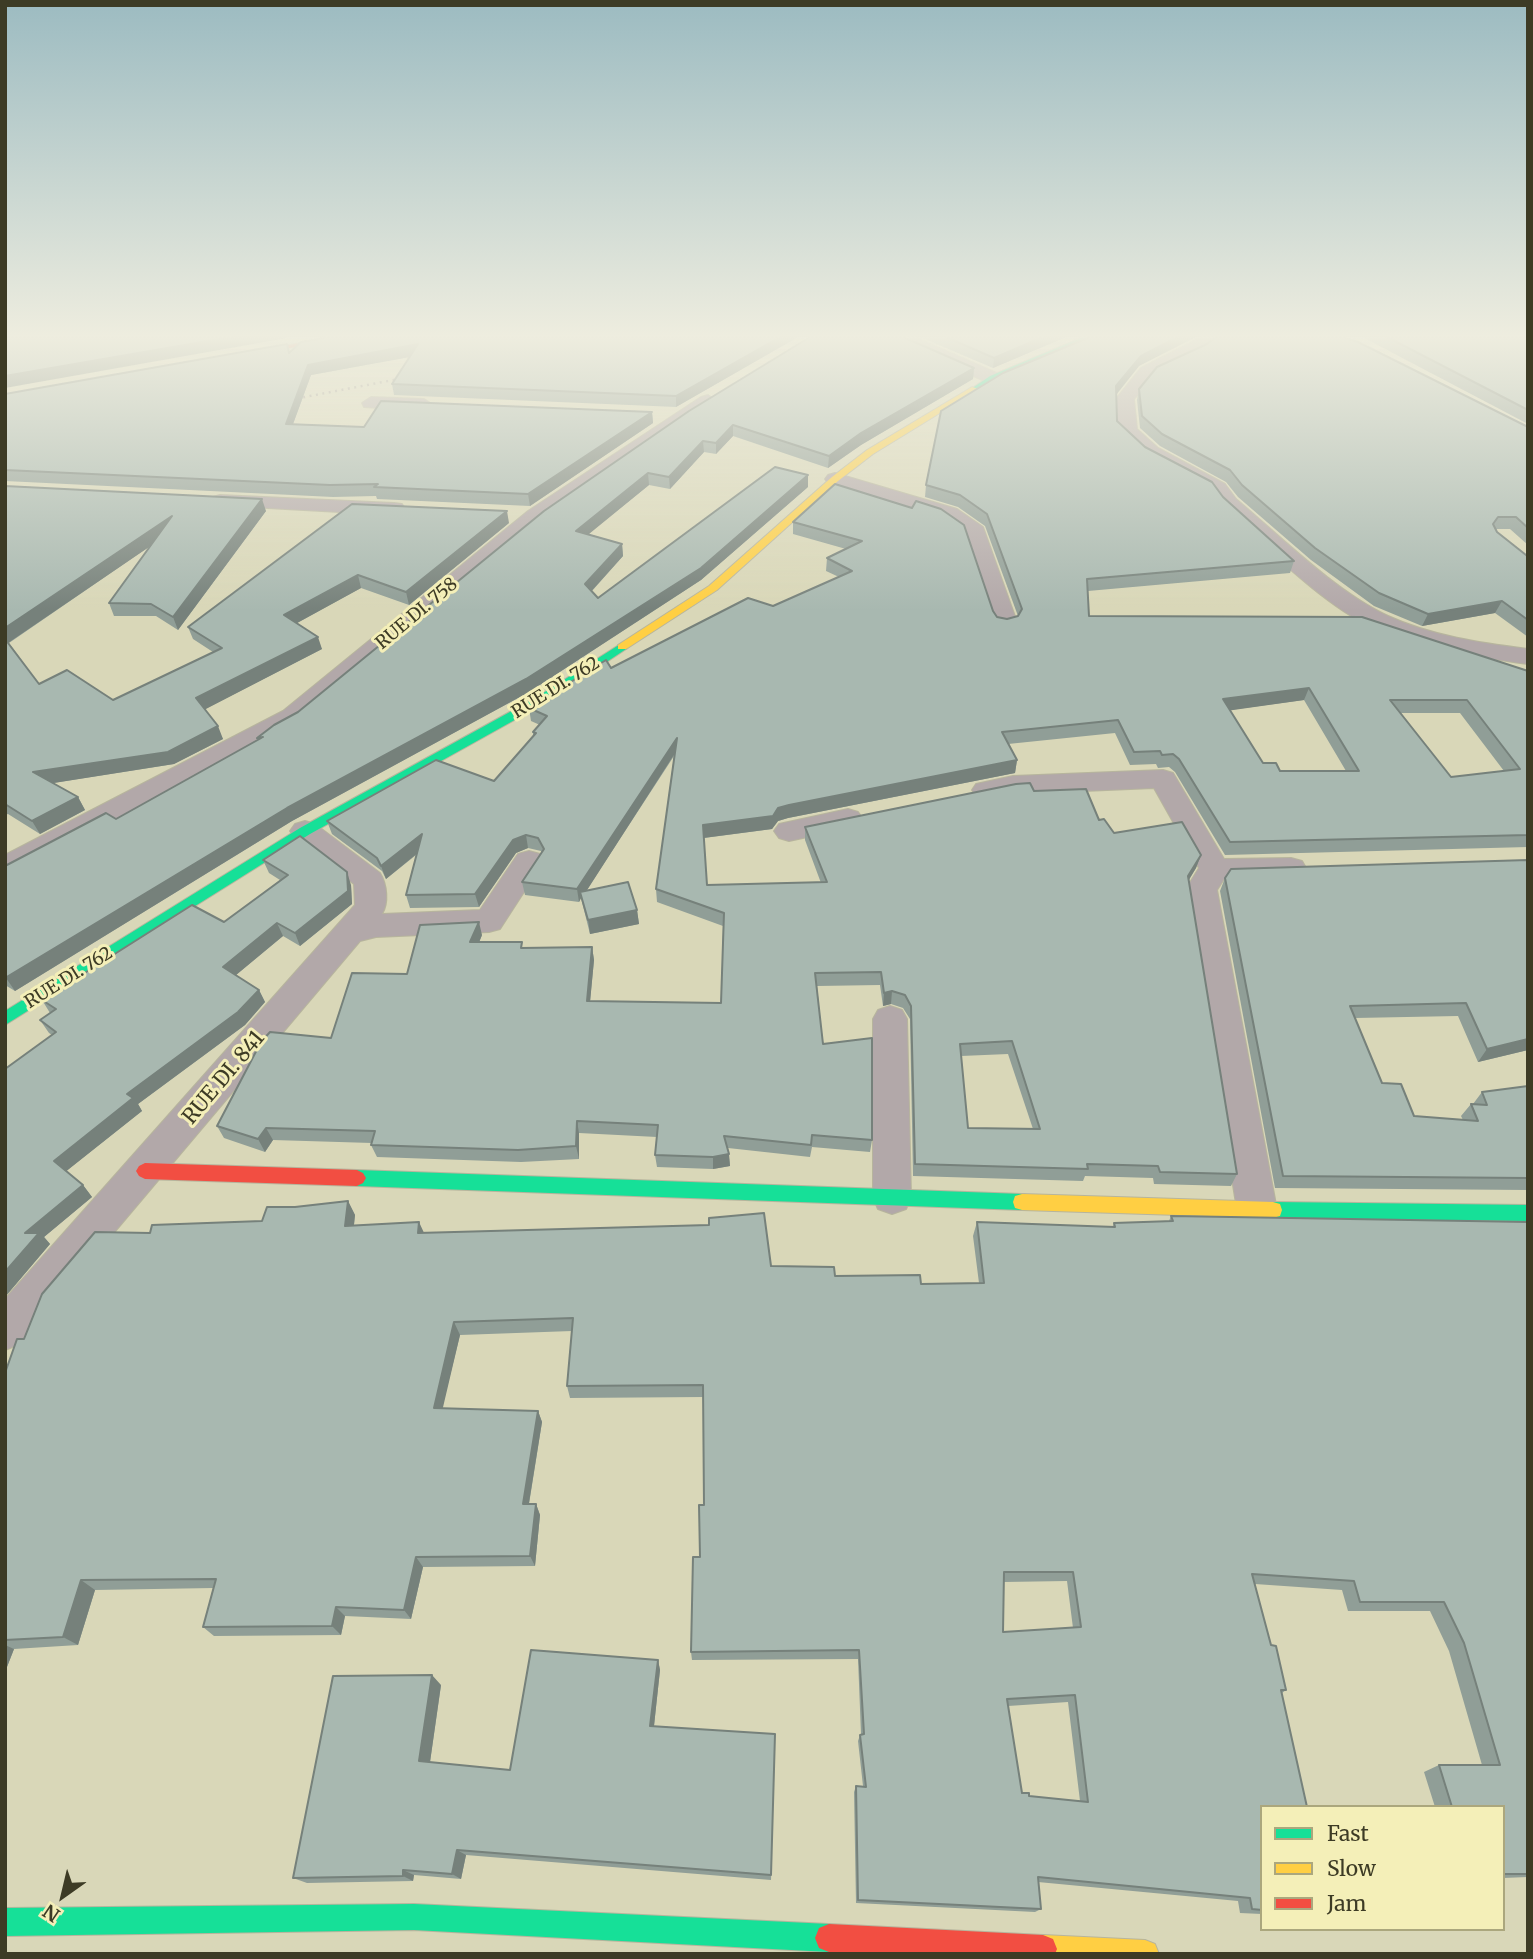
<!DOCTYPE html>
<style>
body{margin:0}
#map{position:relative;width:1533px;height:1959px;overflow:hidden;background:#d9d7b8;font-family:Merriweather,serif}
canvas{display:block}
.frame{position:absolute;inset:0;border:7px solid #3d3b25;pointer-events:none}
.legend{position:absolute;left:1260px;top:1805px;width:245px;height:126px;box-sizing:border-box;background:#f4efb8;border:2px solid #aba77d;margin:0;padding:9px 12px;list-style:none;font-size:21px;color:#3d3b25}
.legend li{display:flex;align-items:center;gap:14px;height:35px}
.legend b{width:35px;border:2px solid #aba77d}
.north{position:absolute;left:28px;top:1861px;width:70px;height:70px;-webkit-text-stroke:5px #f4efb8;paint-order:stroke;rotate:214deg;font-size:19px;font-weight:700;line-height:28px;text-align:center;color:#3d3b25}
.north::after{content:'';display:block;margin:auto;width:24px;height:32px;background:#3d3b25;clip-path:polygon(50% 0,100% 100%,50% 72%,0 100%)}
</style>
<div id="map">
<canvas width="1533" height="1959"></canvas>
<div class="frame"></div>
<ul class="legend">
<li><b style="height:9px;background:#16e098"></b>Fast</li>
<li><b style="height:9px;background:#ffcf43"></b>Slow</li>
<li><b style="height:9px;background:#f24e42"></b>Jam</li>
</ul>
<div class="north">N</div>
</div>
<script>
const ctx = document.querySelector('canvas').getContext('2d');
ctx.lineJoin = 'round';
function stroke(path, color, width, dash) {
  ctx.strokeStyle = color;
  ctx.lineWidth = width;
  ctx.lineCap = dash ? 'butt' : 'round';
  ctx.setLineDash(dash || []);
  ctx.stroke(path);
}
function fill(path, color) {
  ctx.fillStyle = color;
  ctx.fill(path, 'evenodd');
}
function write(font, color, halo, rows, align = 'center') {
  ctx.font = font + ' Merriweather,serif';
  ctx.lineWidth = 6;
  ctx.setLineDash([]);
  ctx.textBaseline = 'middle';
  ctx.strokeStyle = halo;
  ctx.fillStyle = color;
  for (const [text, x, y, turn = 0] of rows) {
    ctx.save();
    ctx.translate(x, y);
    ctx.rotate((+turn || 0) * Math.PI / 180);
    ctx.textAlign = isNaN(turn) ? turn : align;
    if (halo) ctx.strokeText(text, 0, 0);
    ctx.fillText(text, 0, 0);
    ctx.restore();
  }
}
const street = new Path2D(`
 M892,337H914L999,374L1002,378L999,382H987L894,341Z
 M1202,337H1222L1203,352L1153,376L1134,399L1137,429L1158,448L1225,484L1236,499C1280,536 1336,592 1388,616C1432,636 1481,643 1528,649V664C1475,657 1422,648 1372,627C1324,606 1262,543 1221,507L1210,492L1144,456L1120,435L1117,431L1116,399L1141,368Z
 M708,395L717,401L715,405L544,521L301,723L16,875L5,878V855L283,711L528,511L701,397Z
 M371,397L424,399L433,405L424,411L364,407L362,403Z
 M835,473L957,509L983,527L1017,622L1014,627L1005,629L996,627L993,622L965,535L941,519L828,483L825,479L828,475Z
 M220,495L394,503L402,504L405,509L402,514L394,515L213,505L209,501L213,497Z
 M1163,770L1173,773L1224,859L1291,858L1302,861L1306,868L1302,875L1291,878L1224,879L1217,890L1277,1210L1271,1222L1257,1227L1243,1222L1237,1210L1186,889L1199,868L1154,788L1013,794L986,799L976,796L972,790L976,784L1013,776Z
 M848,809L858,812L863,819L858,826L789,841L779,838L774,831L779,824Z
 M305,821L315,824L380,873C387,884 389,903 382,914L480,910L518,854L529,851L540,854L544,861L500,929L489,932L376,937L360,941L20,1344L5,1350V1299L355,905L354,884L295,838L290,831L295,824Z
 M890,1006L902,1010L907,1019L911,1197L906,1209L892,1214L878,1209L873,1197V1019L878,1010Z`);
const fast = new Path2D(`
 M1083,337H1094L996,380L978,391L971,389L990,376Z
 M622,643L628,647L626,649L545,703L310,834L5,1025V1011L300,828L537,697Z
 M357,1170L1022,1194L1029,1196L1031,1202L1029,1208L1022,1210L357,1186L351,1183L348,1178L351,1173Z
 M1273,1202L1528,1205V1221L1273,1218L1266,1216L1264,1210L1266,1204Z
 M414,1904L829,1924L839,1928L843,1938L839,1948L829,1952L414,1930L5,1936V1908Z`);
const slow = new Path2D(`
 M972,387L979,389L873,454L838,481L717,590L626,649H618V645L709,586L832,477L867,450Z
 M1022,1194L1273,1202L1280,1204L1282,1210L1280,1216L1273,1218L1022,1210L1015,1208L1013,1202L1015,1196Z
 M1043,1935L1145,1940L1155,1944L1159,1954H1031L1029,1949L1033,1939Z`);
const jam = new Path2D(`
 M329,337H346L238,358L234,356Z
 M145,1163L357,1170L363,1173L366,1178L363,1183L357,1186L145,1179L139,1176L136,1171L139,1166Z
 M829,1924L1043,1935L1053,1939L1057,1949L1055,1954L829,1952L819,1948L815,1938L819,1928Z`);
stroke(street, '#b7b59d', 2);
stroke(fast, '#b7b59d', 2);
stroke(slow, '#b7b59d', 2);
stroke(jam, '#b7b59d', 2);
fill(street, '#b2a8a9');
fill(fast, '#16e098');
fill(slow, '#ffcf43');
fill(jam, '#f24e42');
stroke(new Path2D(`
 M284,401L414,376`), '#9d968f', 2.5, [2, 4.5]);
fill(new Path2D(`
 M798,337L676,407L394,395L392,384L410,357L311,375L293,424L364,427L652,412L653,423L530,506L377,499L376,496L333,497L5,481V394L287,344L290,352Z
 M920,337H1066L993,368Z
 M1360,337H1528V424L1368,340Z
 M1139,366L1117,394V421L1145,447L1223,497L1294,561L1290,573L1088,591L1089,616L1528,671V847L1225,855L1175,772L1169,767L1158,768L1156,764L1130,765L1115,733L1008,744L1017,760L1015,773L788,818L778,821L772,829L704,838L707,885L821,883L805,840V827L1034,791L1099,820L1114,833L1201,855L1196,868L1189,880L1237,1174L1231,1186L1154,1184L1153,1178L1085,1176L1083,1181L913,1176L910,1019L903,1008L891,1004L883,1006L880,985L817,986L823,1044L872,1140L870,1152L812,1147L810,1157L728,1148L730,1166L713,1169L657,1167L655,1155L657,1137L579,1133V1159L521,1162L377,1157L371,1145L372,1143L273,1140L265,1152L224,1138L217,1126L331,1038L407,974L482,935L479,942L523,948L592,947L594,960L590,1001L721,1003L723,926L657,902L656,889L674,756L586,891L637,910L639,924L590,934L581,898L579,902L525,895L522,882L541,853V851L528,848L516,853L479,907L410,908L406,895L416,855L386,879L382,871L332,834L327,821L494,781L533,737V732L540,725L531,721L529,708L611,668L773,606L839,577L826,571L827,558L846,549L793,534V522L835,484L993,611L997,617L1007,619L1018,616L985,526L958,507L925,497L926,485ZM1304,700L1346,771H1280L1263,763L1230,710ZM1401,713H1460L1504,771L1451,777ZM1008,1054L1033,1129L968,1128L961,1056Z
 M974,368L973,379L861,445L828,468L733,436L716,454L704,452L670,489L649,485L588,534L622,544L623,556L592,591L598,598L808,487L701,580L529,692L292,821L15,991L5,985V866L116,819L258,740L298,712L689,411Z
 M1139,389L1528,427V545L1510,529H1496L1497,532L1526,555L1528,556V637L1495,613L1422,626L1374,606L1311,560L1238,497L1226,482L1160,446L1140,428L1137,400Z
 M5,486L266,511L178,630L156,616H114L109,603L150,546L9,643L39,684L113,700L213,652L193,639L188,627L509,523L409,605L361,588L297,623L322,649L205,709L223,739L174,764L53,783L78,797L85,810L40,834L8,814L5,815Z
 M263,860L351,885L352,904L300,946L283,936L236,975L259,990L265,1002L245,1025L138,1104L142,1111L66,1171L83,1185L92,1197L44,1237L50,1244L5,1297V1069L52,1035L49,1033L40,1020L50,1013L42,1000L224,922L280,880L269,873Z
 M1528,860V1050L1478,1062L1458,1016L1355,1018L1382,1083L1414,1116L1463,1120L1461,1116L1471,1104H1473L1482,1092L1528,1086V1190L1275,1188L1220,891L1225,878Z
 M348,1201L355,1215L354,1226L771,1266L835,1276L921,1284L979,1283L973,1236L977,1222L1113,1227L1114,1223L1169,1221L1171,1216L1528,1222V1877L1503,1878V1807H1435L1424,1772L1439,1765H1482L1449,1651L1430,1611H1348L1342,1590L1255,1584L1271,1645L1286,1690L1282,1693L1262,1807V1914L1240,1913L1238,1901L1038,1882L1041,1909L1035,1912L856,1903L854,1792L856,1786H863L858,1741L860,1735L861,1734L858,1659L692,1660L691,1652L704,1505V1397L570,1398L567,1386L572,1331L460,1335L442,1408L538,1411L542,1422L529,1504H536L540,1515L535,1566L423,1567L411,1619L345,1616L341,1635L214,1636L203,1627L213,1588L95,1590L78,1645L14,1649L5,1672V1373L24,1339L150,1233L262,1221L295,1207ZM1067,1581L1073,1628L1003,1632L1004,1582ZM1068,1702L1080,1801L1029,1796L1022,1793L1008,1706Z
 M658,1660L660,1670L654,1726L775,1734L771,1880L466,1855L461,1879L414,1875L413,1881L307,1883L293,1878L441,1685L430,1762L510,1770Z`), '#909e97');
fill(new Path2D(`
 M231,337H287V338L5,388V376Z
 M780,337H798L676,407V396Z
 M1043,337H1066L993,368L994,358Z
 M1178,337H1196L1139,366L1114,397L1116,386L1141,356Z
 M418,344L420,355L311,375L289,435L286,424L308,365Z
 M974,368L973,379L861,445L828,468L829,456L861,433Z
 M652,412L653,423L530,506L528,494Z
 M733,425V436L716,454V443Z
 M703,441L704,452L670,489L669,477Z
 M648,473L649,485L578,543L576,531Z
 M808,475V487L701,580L529,692L292,821L15,991L6,978Z
 M262,499L266,511L178,630L173,617Z
 M507,511L509,523L409,605L406,592Z
 M172,516L177,528L5,645V628Z
 M622,544L623,556L587,596L585,584Z
 M358,575L361,588L288,628L284,615Z
 M1502,601L1495,613L1422,626L1428,614Z
 M318,637L322,649L202,711L196,698Z
 M1309,688L1304,700L1219,712L1223,699Z
 M218,726L223,739L174,764L41,785L33,772Z
 M677,738V750L582,898L580,892L581,898L579,902L577,889Z
 M1017,760L1015,773L788,818L778,821L772,829L703,838V825L789,805Z
 M78,797L85,810L40,834L32,821Z
 M422,834L425,847L386,879L381,866Z
 M526,835L528,848L516,853L479,907L475,894L513,840Z
 M1201,855L1196,868L1183,889L1188,876Z
 M347,872L351,885L352,904L300,946L295,933Z
 M637,910L639,924L590,934L588,920Z
 M479,922L482,935L474,955L470,942Z
 M277,923L283,936L230,980L223,967Z
 M592,947L594,960L589,1013L587,1001Z
 M259,990L265,1002L245,1025L138,1104L142,1111L64,1173L54,1161L127,1094Z
 M892,991L891,1004L883,1006L884,993Z
 M1528,1039V1050L1478,1062L1487,1049Z
 M577,1121L579,1133V1159L576,1146Z
 M266,1128L273,1140L265,1152L258,1139Z
 M729,1154L730,1166L713,1169V1157Z
 M83,1185L92,1197L44,1237L50,1244L5,1297V1272L25,1233Z
 M348,1201L355,1215L352,1240L345,1226Z
 M419,1222L425,1235L418,1233Z
 M454,1322L460,1335L440,1420L434,1408Z
 M538,1411L542,1422L527,1515L523,1504Z
 M536,1504L540,1515L535,1566L530,1556Z
 M416,1557L423,1567L411,1619L404,1610Z
 M81,1580L95,1590L78,1645L63,1637Z
 M336,1607L345,1616L341,1635L332,1626Z
 M5,1645L14,1649L5,1672Z
 M658,1660L660,1670L653,1735L650,1726Z
 M432,1675L441,1685L429,1769L419,1761Z
 M457,1850L466,1855L461,1879L452,1874Z
 M403,1870L414,1875L413,1881L403,1876Z`), '#76817b');
const building = new Path2D(`
 M5,337H231L5,376Z
 M329,337H780L676,396L392,384L418,344L308,365L286,424L364,427L381,401L652,412L528,494L374,487L378,484L330,485L5,470V394L287,344L289,353L301,342Z
 M810,337H903L974,368L861,433L829,456L733,425L716,443L703,441L669,477L648,473L576,531L622,544L585,584L598,598L775,467L808,475L701,568L526,679L287,808L5,978V866L106,813L116,819L263,737L257,738L274,725L298,712L544,511L689,411Z
 M946,337H1043L994,358Z
 M1090,337H1178L1141,356L1116,386L1117,421L1145,447L1212,482L1223,497L1294,561L1087,579L1089,616L1362,617L1528,671V835L1230,842L1179,759L1173,754L1162,755L1160,751L1134,752L1118,720L1002,732L1017,760L789,805L778,808L773,816L703,825L707,885L827,882L805,827L1016,784L1030,783L1034,791L1086,789L1099,820L1104,819L1114,833L1182,822L1201,855L1188,876L1237,1174L1160,1172L1158,1166L1087,1164L1088,1169L915,1164L911,1006L905,995L892,991L884,993L881,972L815,973L823,1044L872,1038V1140L812,1135L811,1145L724,1136L729,1154L713,1157L655,1155L658,1125L577,1121L576,1146L518,1150L371,1145L375,1131L266,1128L258,1139L217,1126L261,1042L270,1032L331,1038L352,973L407,974L420,925L479,922L470,942H522L521,948L592,947L587,1001L721,1003L724,913L656,889L677,738L577,889L522,882L544,849L538,838L526,835L513,840L475,894L406,895L422,834L381,866L377,858L327,821L436,760L494,781L536,733L533,732L547,716L529,708L606,660L611,668L748,598L773,606L852,571L827,558L862,541L793,522L835,484L912,508L916,501L941,509L964,525L993,611L997,617L1007,619L1018,616L1022,609L987,514L960,495L926,485L941,411L1003,373ZM1309,688L1359,771H1280L1276,763H1263L1223,699ZM1390,700H1467L1520,769L1451,777ZM1012,1041L1040,1129L968,1128L960,1044Z
 M1216,337H1343L1358,342L1528,427V528L1516,517H1498L1493,524L1497,532L1526,555L1528,556V620L1502,601L1428,614L1379,593L1315,548L1242,485L1230,470L1162,434L1142,416L1139,389L1157,367L1207,344Z
 M1387,337H1528V410Z
 M5,486L262,499L173,617L151,604L109,603L172,516L5,628Z
 M352,504L507,511L406,592L358,575L284,615L318,637L196,698L218,726L168,752L33,772L78,797L32,821L5,804V639L39,684L67,670L113,700L222,648L188,627Z
 M300,836L347,872L348,891L295,933L277,923L223,967L259,990L238,1012L127,1094L133,1098L54,1161L83,1185L25,1233H39L5,1272V1069L56,1032L40,1020L56,1009L42,1000L192,905L224,922L288,875L263,860Z
 M1528,860V1039L1487,1049L1466,1003L1350,1006L1382,1083L1401,1084L1414,1116L1478,1121L1471,1104L1487,1105L1482,1092L1528,1086V1178L1283,1176L1225,878L1231,869Z
 M628,882L637,910L588,920L580,892Z
 M348,1201L345,1226L419,1222L418,1233L709,1225V1218L764,1213L771,1266L834,1267L835,1276L920,1275L921,1284L984,1283L977,1222L1115,1227L1114,1223L1173,1221L1171,1216L1528,1222V1874H1503V1807H1452L1439,1765H1500L1464,1643L1444,1602H1360L1354,1581L1252,1574L1271,1645L1276,1646L1286,1690H1281L1307,1807H1262V1910L1252,1909L1250,1898L1038,1877L1041,1909L858,1900L856,1786L866,1787L860,1735L864,1734L859,1650L691,1652L693,1557H700L699,1505H704L703,1385L567,1386L573,1318L454,1322L434,1408L538,1411L523,1504H536L530,1556L416,1557L404,1610L336,1607L332,1626L203,1627L216,1579L81,1580L63,1637L5,1640V1373L17,1339H24L42,1294L95,1232L150,1233L152,1225L262,1221L267,1207H295ZM1004,1572H1073L1081,1627L1003,1632ZM1075,1695L1088,1802L1029,1796V1793H1022L1007,1699Z
 M531,1650L658,1660L650,1726L775,1734L771,1875L457,1850L452,1874L403,1870V1876L293,1878L333,1676L432,1675L419,1761L510,1770Z`);
fill(building, '#a8b8b0');
stroke(building, '#76817b', 2);
const sky = ctx.createLinearGradient(0, 0, 0, 611);
sky.addColorStop(0, '#9cbbc1');
sky.addColorStop(0.55, '#eeeddf');
sky.addColorStop(1, '#eeeddf00');
ctx.fillStyle = sky;
ctx.fillRect(0, 0, 1533, 611);
write('18px', '#3d3b25', '#f4efb8', [
 ["RUE DI. 758",417,614,-40],
 ["RUE DI. 762",556,688,-32],
 ["RUE DI. 762",69,978,-32]
]);
write('21px', '#3d3b25', '#f4efb8', [
 ["RUE DI. 841",224,1078,-50]
]);
</script>
